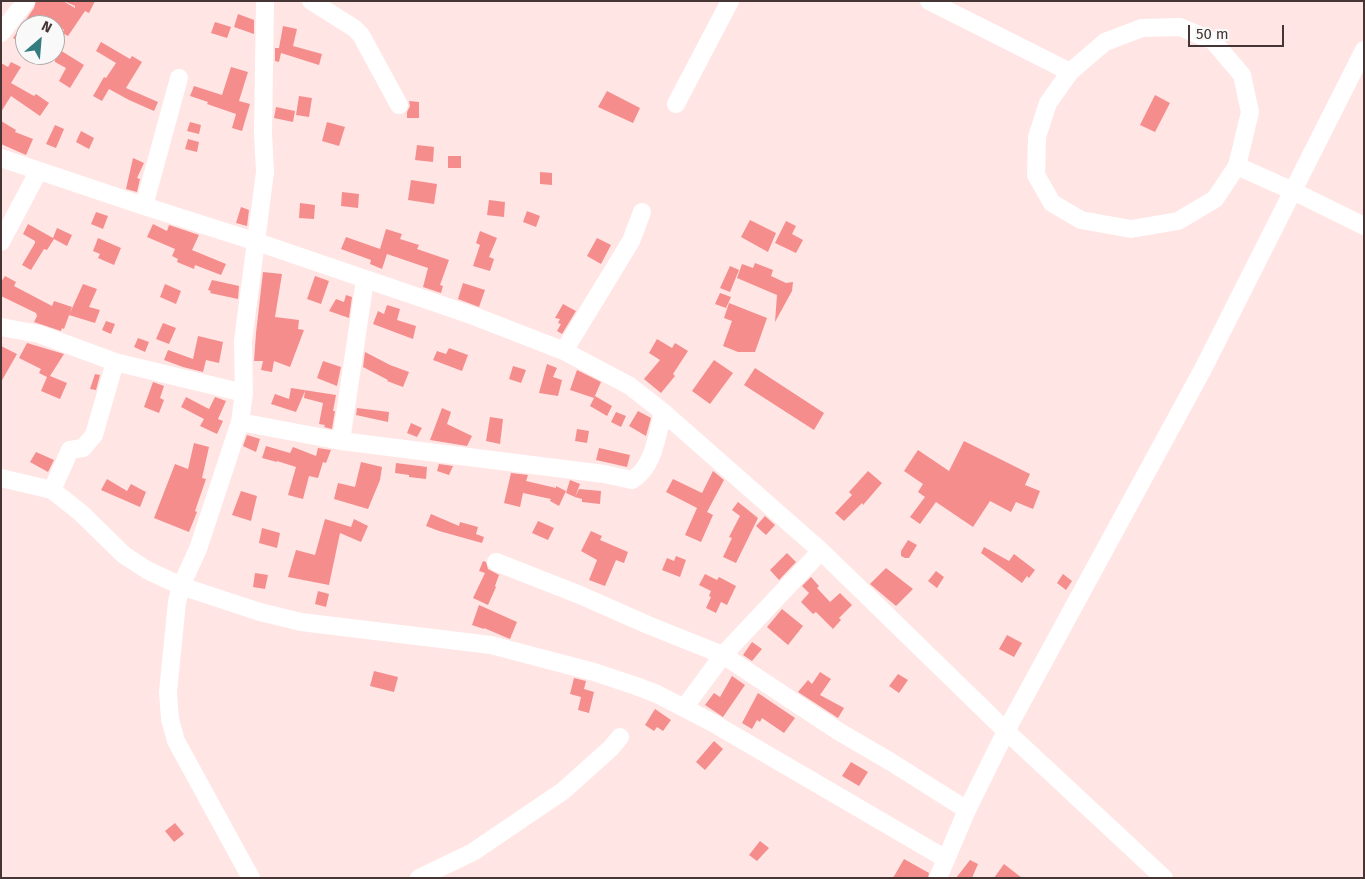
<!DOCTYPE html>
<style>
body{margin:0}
#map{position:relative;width:1365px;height:879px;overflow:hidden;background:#ffe5e4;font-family:"Fira Sans",sans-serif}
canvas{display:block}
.frame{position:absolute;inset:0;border:2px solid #453534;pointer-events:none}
.north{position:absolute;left:15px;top:15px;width:50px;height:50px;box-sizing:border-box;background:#f9f9f9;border:1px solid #b1abaa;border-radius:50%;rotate:27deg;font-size:14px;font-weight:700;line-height:20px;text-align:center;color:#453534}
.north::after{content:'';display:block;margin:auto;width:18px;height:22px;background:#337c7f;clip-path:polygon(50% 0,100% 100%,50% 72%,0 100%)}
.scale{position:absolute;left:1188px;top:25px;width:96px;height:22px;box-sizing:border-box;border:2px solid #453534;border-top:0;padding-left:6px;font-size:15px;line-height:18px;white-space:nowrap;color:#453534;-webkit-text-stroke:4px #f9f9f9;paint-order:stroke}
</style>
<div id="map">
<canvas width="1365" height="879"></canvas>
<div class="frame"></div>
<div class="north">N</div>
<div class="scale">50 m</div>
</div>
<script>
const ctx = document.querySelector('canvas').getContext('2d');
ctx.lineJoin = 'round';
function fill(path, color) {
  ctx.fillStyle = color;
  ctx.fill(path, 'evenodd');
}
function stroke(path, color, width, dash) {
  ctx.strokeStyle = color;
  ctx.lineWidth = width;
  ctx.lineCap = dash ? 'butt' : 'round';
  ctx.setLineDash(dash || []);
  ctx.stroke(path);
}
fill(new Path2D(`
 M36,1H63L75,8V6L64,1H95L89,13L85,11L68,36L62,33L64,30L56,25H25V45L13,38L34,8Z
 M238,14L254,20V34L234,27Z
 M215,22L231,27L227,38L211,33Z
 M283,26L297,29L293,46L322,54L319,65L281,53L279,62L275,61V48H279Z
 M101,42L130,59L132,56L142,62L126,88L158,102L154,111L129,100L109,89L102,101L93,96L104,77L106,78L116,63L96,51Z
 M55,47L84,65L70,88L59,81L66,68L55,62Z
 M11,62L21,67L11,83L34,96L36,94L49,103L40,116L11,96L1,112V63L8,67Z
 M231,67L248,72L239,101L250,104L242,131L232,128L236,114L207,104L208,102L190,96L194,86L222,95Z
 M607,91L640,108L633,123L598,107Z
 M1155,95L1170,103L1155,132L1140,125Z
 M299,96L312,98L309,117L296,115Z
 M409,101L419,102V118H407V112L410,106Z
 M276,107L295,111L293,122L274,118Z
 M1,121L16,130L15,132L33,139L26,155L1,144Z
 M190,122L201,125L199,134L187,131Z
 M327,122L345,127L339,146L322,141Z
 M55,125L64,129L56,148L46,144Z
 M81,131L94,138L89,149L76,142Z
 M188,139L199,142L197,152L185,149Z
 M417,145L434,147L433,162L415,160Z
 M448,156H461V168H448Z
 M133,158L144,163L137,178L140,179L137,192L126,189Z
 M540,172L552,173V185L540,184Z
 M411,180L437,184L434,204L408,200Z
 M342,192L359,194L358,208L341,206Z
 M489,200L505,202L504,217L487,215Z
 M300,203L315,205L314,219L299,218Z
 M241,207L249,210L247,226L236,223Z
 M527,211L540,216L536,227L523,222Z
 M96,212L108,216L103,229L91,224Z
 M750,220L776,233L768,252L741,237Z
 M786,221L796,226L792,234L803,240L796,253L775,243Z
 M28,224L53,238L57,228L72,235L67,246L54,239L47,250L44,249L31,270L22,265L35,243V241L23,234Z
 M153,224L167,231L169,225L199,235L192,250L226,264L221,275L195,265L194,269L177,262L178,259L172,256L175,249L147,237Z
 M386,229L402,234L400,239L419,245L417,249L449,260L440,285L443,286L441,293L423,287L428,268L387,254L382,269L370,264L371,260L341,249L346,237L380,249Z
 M480,231L497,238L489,257L494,259L490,271L473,266L480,245L476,243Z
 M98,238L121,248L114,265L98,258L100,254L93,251Z
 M597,238L611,245L601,264L587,256Z
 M755,263L773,270L771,276L786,283L793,282L792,291L775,322L777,295L737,278L742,264L753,268Z
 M730,266L739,270L730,292L720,288Z
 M263,272L282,274L275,317L299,320L298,329L304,330L290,367L274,361L272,372L261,370L263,361H254L256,333Z
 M5,276L16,282L14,286L52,306L54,301L72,307L64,329L62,328L61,331L34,322L37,316L36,313L1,296V282Z
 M315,276L329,281L321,304L307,299Z
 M212,280L239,286L238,299L210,293L211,291L208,290Z
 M463,283L485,290L479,307L458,299Z
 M83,284L97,289L89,307L100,310L95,323L69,315Z
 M165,284L181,291L176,304L160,297Z
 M720,293L731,297L726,308L715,304Z
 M346,295L352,297L349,318L329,311L336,299L344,302Z
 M729,303L767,318L755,352H738L723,346L732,321L724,318Z
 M563,304L576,311L562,334L557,331L561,324L558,323L560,319L555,318Z
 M387,305L400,309L397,320L416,326L413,339L373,324L378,311L384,314Z
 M106,321L115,324L111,334L102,330Z
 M163,323L176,328L169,344L156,339Z
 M198,336L223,342L219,363L206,360L203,372L183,367L164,360L168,350L193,359Z
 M138,338L149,342L145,352L134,347Z
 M657,339L672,348L675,343L688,351L673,374L675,376L661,393L644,379L660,360L649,353Z
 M27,343L64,354L50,376L67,383L60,399L41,391L47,377L39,373L41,369L19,358Z
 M1,346L17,354L1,382Z
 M449,348L468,355L462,371L433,360L437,351L446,354Z
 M365,352L390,365L409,372L403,387L387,381L388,380L363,367Z
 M714,360L733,373L710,404L692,391Z
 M323,361L341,367L337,386L317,378Z
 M547,364L557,368L553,377L562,380L558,396L539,393Z
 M513,366L526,370L521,383L509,379Z
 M755,368L824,413L814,430L744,385Z
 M577,370L601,382L594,398L570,390Z
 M95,374L100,375L96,390L90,389Z
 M153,382L164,386L160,398L164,400L159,413L144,407Z
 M291,388L336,395L333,411H335L332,429L324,427L325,425L319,424L323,403L304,398L305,391L296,412L271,404L275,394L289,399Z
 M595,396L612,406L607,416L590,406Z
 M186,397L209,409L215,397L226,401L218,419L223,421L217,434L200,426L204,419L181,407Z
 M357,408L389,412L388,422L356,415Z
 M442,408L451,412L447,424L472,436L467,446L430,440Z
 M638,411L651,418L646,436L629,426Z
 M616,412L626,416L621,427L611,422Z
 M490,417L503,419L500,444L486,441Z
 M411,423L422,428L417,437L407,433Z
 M577,429L589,431L587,443L575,441Z
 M247,435L260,439L256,452L243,446Z
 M964,441L1030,474L1025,485L1040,491L1033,509L1016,502L1011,512L990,501L973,527L936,502L920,524L910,517L925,497L918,492L923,484L904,471L918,450L949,471Z
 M194,443L209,447L202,478L206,479L195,511L197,512L189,532L154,518L175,464L188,469Z
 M266,446L290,453L293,447L316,456L318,448L331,450L326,463L323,462L318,478L309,476L303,499L288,495L296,467L277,461V462L262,458Z
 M599,448L630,455L627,467L596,460Z
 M36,452L54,460L48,472L30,462Z
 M361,462L382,467L380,480L368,509L334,499L338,483L355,487Z
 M396,463L427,467L426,479L409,477V475L395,473Z
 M439,464L453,466L449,475L437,471Z
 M713,471L724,480L707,512L713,515L701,542L685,535L697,508L666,492L673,479L702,493Z
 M868,471L882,483L863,505L862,503L844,521L835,513L852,495L849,492Z
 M511,473L528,475L526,481L556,488V486L566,491L559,506L550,501L551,499L523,493L520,507L504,503Z
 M107,479L127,491L131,484L146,492L140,507L101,490Z
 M570,480L580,484L575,497L566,493Z
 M579,489L601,491L600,504L582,502V499L575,497Z
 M241,491L257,496L251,521L232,515Z
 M738,502L758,518L736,563L723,557L732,538L729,537L740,516L732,510Z
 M431,514L459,526L460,522L478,527L476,534L484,537L482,543L439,531L426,526Z
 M765,516L775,525L766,535L756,526Z
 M325,519L351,527L354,519L368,526L361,542L340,533L329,585L288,577L296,550L315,555Z
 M538,521L554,528L548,540L532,533Z
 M262,528L280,533L277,548L259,543Z
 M591,531L602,536L600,540L628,552L624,563L616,560L605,586L589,580L597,560L581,551Z
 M908,540L917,545L909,558H905L901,556V551Z
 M984,547L1009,561L1014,554L1035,570L1029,578L1027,576L1022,583L981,553Z
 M787,553L796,562L779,580L770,570Z
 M676,556L686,560L680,577L662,570L667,558L674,561Z
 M483,561L486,562L488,569L499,575L495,586L496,587L488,605L473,598L485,573L479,571Z
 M886,568L913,589L896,606L870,584Z
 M936,571L944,577L937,588L928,581Z
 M255,573L268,575L265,589L253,587Z
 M705,574L717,580L719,577L736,586L727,605L721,602L716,613L706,608L711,597L709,596L711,591L699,585Z
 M1063,574L1072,581L1066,590L1057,583Z
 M811,577L819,586L817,588L830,602L840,593L852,605L839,618L841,620L833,629L816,612L813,614L801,602L809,593L802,586Z
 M318,591L329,594L326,607L315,604Z
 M479,605L517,622L510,639L484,628V629L472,625Z
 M782,609L803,626L788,645L767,627Z
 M1007,635L1022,643L1014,657L999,649Z
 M752,642L762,649L752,661L743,655Z
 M374,671L398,677L394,692L370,686Z
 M820,672L831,679L820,695L844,708L838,718L798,692L808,680L812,684Z
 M898,674L908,680L899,693L889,686Z
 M732,676L745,685L723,717L705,705L714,693L720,697Z
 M574,678L586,681L584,689L594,692L589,713L578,710L581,697L570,694Z
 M758,693L795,718L784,733L762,718L760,722L757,720L752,729L742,723Z
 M655,709L671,720L663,731L657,727L654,731L645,725Z
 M714,741L723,749L705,770L696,762Z
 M851,762L868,772L859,786L842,776Z
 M175,823L184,834L174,842L165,831Z
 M760,841L769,848L757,861L749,855Z
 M904,859L929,873L928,878H893Z
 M970,860L978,864L972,878H956Z
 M1004,864L1022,878H994Z`), '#f58d8d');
stroke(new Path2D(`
 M311,1L354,28L361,35L399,105
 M929,1L1070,72
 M1180,27L1213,41L1242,75L1250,112L1237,166L1215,199L1178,221L1131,229L1081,220L1052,203L1036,175L1037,137L1048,103L1070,72L1105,42L1142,28Z
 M1,33L26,1
 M676,104L730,1
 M1,158L144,206L257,242L474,316L564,351L630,386L663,412L821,551L1006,731L1164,878
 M1237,166L1293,191L1364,226
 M144,206L179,78
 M1,242L38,172
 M1,327L39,334L115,362L244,393
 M564,351L631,241L642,212
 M240,422L341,441L604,474L632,480C654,467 657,435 663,412
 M341,441L365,280
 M1,478L52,490L81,513L124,555L147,570L181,586L260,612L301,622L491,645L594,672L636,686L657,694L713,723L946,859
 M52,490L70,450L83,448L94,435L115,362
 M496,562L580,595L648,625L723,655L838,731L891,762L967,810L1006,731L1203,369L1364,50
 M684,708L723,655L821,551
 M251,878L176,741L170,719L168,692L177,602L181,586L198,549L240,422L244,393L243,341L265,172L263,134L265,1
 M419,878L473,852L563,791L611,748L620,737
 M938,878L967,810`), '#fff', 18);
</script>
